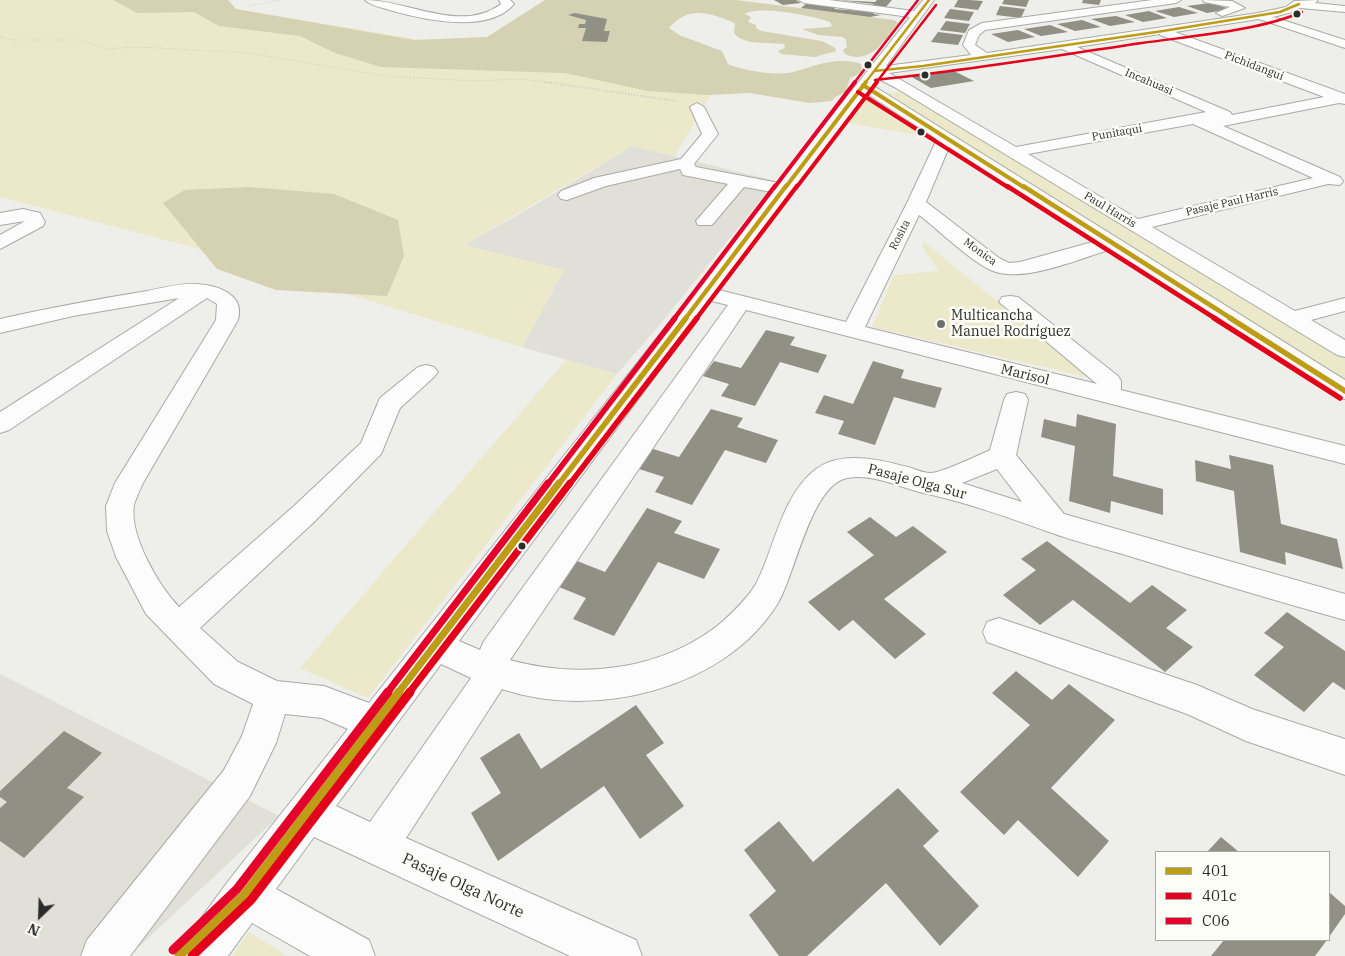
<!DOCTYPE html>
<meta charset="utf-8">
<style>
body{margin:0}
#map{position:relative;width:1345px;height:956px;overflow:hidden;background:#eeeeeb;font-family:"IBM Plex Serif",serif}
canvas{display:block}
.legend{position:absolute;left:1155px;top:851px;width:175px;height:90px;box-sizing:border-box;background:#fdfdf7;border:1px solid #a9a9a5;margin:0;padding:6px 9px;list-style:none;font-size:15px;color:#2c2c2a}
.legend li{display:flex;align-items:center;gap:10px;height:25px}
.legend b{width:25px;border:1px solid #a9a9a5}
.north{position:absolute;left:15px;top:891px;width:50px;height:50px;-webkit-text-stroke:4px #fdfdf7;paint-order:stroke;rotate:204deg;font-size:14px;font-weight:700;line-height:20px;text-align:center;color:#2c2c2a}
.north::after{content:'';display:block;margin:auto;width:18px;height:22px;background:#2c2c2a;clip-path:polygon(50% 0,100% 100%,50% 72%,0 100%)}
</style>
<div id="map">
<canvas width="1345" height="956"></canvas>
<ul class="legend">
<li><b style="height:6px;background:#be9d16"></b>401</li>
<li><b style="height:6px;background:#e2001a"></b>401c</li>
<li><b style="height:6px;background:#e4002b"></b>C06</li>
</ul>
<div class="north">N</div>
</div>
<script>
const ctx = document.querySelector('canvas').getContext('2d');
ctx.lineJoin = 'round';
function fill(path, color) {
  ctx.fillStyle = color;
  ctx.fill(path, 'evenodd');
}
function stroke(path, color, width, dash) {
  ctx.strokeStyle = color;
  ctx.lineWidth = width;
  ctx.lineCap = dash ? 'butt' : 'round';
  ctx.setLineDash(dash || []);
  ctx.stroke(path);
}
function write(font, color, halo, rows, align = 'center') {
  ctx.font = font + ' "IBM Plex Serif",serif';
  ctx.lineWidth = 5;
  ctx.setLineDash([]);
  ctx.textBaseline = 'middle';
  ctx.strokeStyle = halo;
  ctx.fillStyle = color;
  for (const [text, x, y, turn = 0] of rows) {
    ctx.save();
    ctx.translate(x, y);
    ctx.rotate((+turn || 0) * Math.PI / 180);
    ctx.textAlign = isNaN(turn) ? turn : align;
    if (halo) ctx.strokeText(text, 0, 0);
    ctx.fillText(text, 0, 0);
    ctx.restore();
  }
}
fill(new Path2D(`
 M632,146L776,181L657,328L617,374L522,347L564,270L464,245L535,205Z
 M0,674L279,816L129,956H0Z`), '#e0e0d8');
fill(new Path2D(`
 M0,0H182L714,89L675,156L632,146L464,245L564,270L522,347L189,246L0,197Z
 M904,91L1345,359V382L886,94Z
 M874,99L925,136L849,123L865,101Z
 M924,242L1091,378L872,327L894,275L939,271L922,247Z
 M566,360L617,374L368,698L300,668Z
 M249,932L287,956H232Z`), '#ebe9c9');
fill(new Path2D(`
 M113,0H228L236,9L414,40L487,37L545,0H736L894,20L898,23C886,39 870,66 845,54L843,50L847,47L846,40L843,37L818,35L802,29L829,27L832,26L830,22C813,16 760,5 745,14L751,17L748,22L756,25V28L761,31L822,41L835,48L836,51L815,57L781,54L778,51L785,48L784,44L750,42L739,38L734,33L735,23C710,13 689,5 669,28L679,35L722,51L728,64C745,71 775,76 793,72C816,66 836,56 861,64L863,72L850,78L846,92L835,97L832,101L810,103L749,93L708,95L648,91L565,73L381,67L335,53L300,36L219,26L194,12L137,13Z
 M250,187L334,194L398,220L404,256L387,296L276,290L217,269L163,203L185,190Z`), '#d4d2b3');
fill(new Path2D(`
 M774,0H796L801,3L783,5Z
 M837,0L875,2L877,0H892L885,8L871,6L874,4Z
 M958,0H970L983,1L978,10L954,7Z
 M1004,0H1029L1026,7L1002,4Z
 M1083,0H1101L1099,5L1082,3Z
 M807,3L836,7L834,9L875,12L873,14L881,15L870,17L801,8Z
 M1210,3L1230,9L1207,13L1187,6Z
 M1000,6L1025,9L1021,18L996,15Z
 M1179,7L1198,13L1174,17L1155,11Z
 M950,9L974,12L969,21L944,18Z
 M1149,11L1167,18L1143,22L1125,15Z
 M575,13L607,19L604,31H610L607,42L582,41L586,28H578L579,24H585L586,20L568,15Z
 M1116,16L1135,22L1110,26L1091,19Z
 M1082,20L1101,27L1075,31L1057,24Z
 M946,21L970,24L965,33L940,30Z
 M1050,25L1068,32L1041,36L1024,29Z
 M1018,30L1035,37L1008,42L991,34Z
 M938,32L963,35L958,45L931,42Z
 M952,70L974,81L931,88L910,76Z
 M766,330L795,337L790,345L827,355L818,373L780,362L755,406L721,396L729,384L703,376L714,361L741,368Z
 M873,361L904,370L901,378L942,388L935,408L894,397L875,445L838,434L844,421L815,413L824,395L853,404Z
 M711,409L743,418L737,427L778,440L766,463L725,450L692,505L655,492L664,477L636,468L650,448L679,457Z
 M1077,414L1116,424L1113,476L1163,489V515L1111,501L1110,513L1069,501L1075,446L1041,437L1044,419L1076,427Z
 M1229,455L1273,465L1281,524L1337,539L1343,569L1285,552L1286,565L1240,552L1234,491L1196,481L1195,460L1231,469Z
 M647,508L682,521L674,533L720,549L704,579L658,562L614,636L573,619L586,598L554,585L572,559L605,572Z
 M870,517L896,537L913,526L947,552L884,599L926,634L895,659L853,620L839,631L808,602L874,555L847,532Z
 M1047,541L1130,603L1152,585L1187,610L1166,628L1193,647L1165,672L1073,600L1040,625L1003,595L1036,570L1021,559Z
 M1287,612L1345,651V690L1333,682L1304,712L1254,675L1284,647L1264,633Z
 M1016,671L1052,700L1069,684L1115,720L1051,788L1109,841L1078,877L1018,820L1004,835L960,792L1030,725L992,693Z
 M636,705L664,743L646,755L684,806L640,839L604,786L498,861L471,813L501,793L480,758L519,733L541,769Z
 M64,731L102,753L67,788L84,797L24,858L0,841V808L7,802L0,797V791Z
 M898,788L939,831L923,846L979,906L940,946L886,883L807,956H779L749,915L776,891L744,850L779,821L813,862Z
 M1221,837L1239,852H1207Z
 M1329,892L1345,906V914L1329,937Z
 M1224,940H1327L1315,956H1211Z`), '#919085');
const minor = new Path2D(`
 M365,0C408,0 461,34 501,4L499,0H510L514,4C489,34 425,20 393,11C384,8 371,6 365,0Z
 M799,0H829L914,11L923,0H934L886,66L971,55L963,45L969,30L982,23L1152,0H1181L1176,3L985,30L979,35L975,45L987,53L1258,13L1286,7L1294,1L1318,0L1315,3L1345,6V12L1300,8L1293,12L1273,17L1345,40V48L1259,19L1175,32L1345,94V104L1339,103L1223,126L1340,177L1343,181L1340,185L1328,184L1152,227L1295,311L1345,298V311L1311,320L1345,340V357L1337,355L896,88L877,78L872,85L1345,380V399L1336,397L1109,250C1078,259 1024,283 993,271C971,262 939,230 919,215L865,327L1097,384L999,302L1002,297L1010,296L1018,297L1118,376L1121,381V390L1345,446V464L746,310L510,660C582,680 664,670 722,622C734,611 749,597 757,582C775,546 782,495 816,469C842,450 880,460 908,467C915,469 923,473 930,473C939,474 979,455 990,450L1004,400L1007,394L1016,392L1025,394L1028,400L1016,455L1064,514L1345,594V620C1273,600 1200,578 1129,556C1102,548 1074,541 1049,532C1010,518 968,503 928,494C902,489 875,473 847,478C811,485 795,575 778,603C725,690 593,720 502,689L406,838L636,940L642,956H570L314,837L276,889L369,940L375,956H310L252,923L228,956H179L185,940L229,880L348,729L322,718L285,714L276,743L250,796L130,956H81L87,940L224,770L242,736L253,704L214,684L146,614L116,557L107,531L106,506L115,483L216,320L217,304L207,298L9,430L0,433V412L179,298L73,316L0,333V319C49,308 98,299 147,291C163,288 180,283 196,284C218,285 245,294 238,320L143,483C140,490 136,498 134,505C129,536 159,586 179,607L294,506L361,443L380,398L418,367L426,365L434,367L438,372L434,377L400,408L381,454L314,522L200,628L238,662L277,681L324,686L369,703L772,192L744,187L712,225H698L696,221L728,184L683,175L680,169L606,186L567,200L561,199L558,195L561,191L594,178L681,159L702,134L690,107L697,103L704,107L718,134L694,164L696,167L779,183L910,17L804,3ZM1160,34V35L1324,97L1232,115L1230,112L1077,47ZM1062,49L1206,112L1016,147L889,73ZM866,93L937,139L907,203L846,322L719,290ZM1193,124L1313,178L1138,219L1028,154ZM949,147L1096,241L1020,262L1009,263L999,258L926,202ZM711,301L728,305L484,641L480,650L459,641ZM997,469L1022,502L962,483ZM441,664L471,678L370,822L336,806Z
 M1203,0L1232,1L1245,8L1222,16L1216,13L1230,7L1204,2Z
 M23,209L40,213L45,222L43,226L0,249V235L25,221L0,225V213Z
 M999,618L1197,685L1252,709L1345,739V775L1246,741L1187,714L987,642L983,632L987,622Z`);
stroke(minor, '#a9a9a7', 2);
stroke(new Path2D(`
 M249,6L281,0
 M0,37L11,40H81L105,49L139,47L249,53L385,76L473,81L523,79L553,83`), '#cbcbca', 1, [1, 2]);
stroke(new Path2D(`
 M545,82L677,101`), '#cbcbca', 2, [1, 2]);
fill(minor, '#fcfcfc');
stroke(new Path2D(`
 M874,71L923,66L1163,31L1280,12L1299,4
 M865,83L929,0`), '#be9d16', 2.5);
stroke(new Path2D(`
 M863,85L1025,188
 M785,188L866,82`), '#be9d16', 4);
stroke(new Path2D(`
 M1023,186L1232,319
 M685,319L786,186`), '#be9d16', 4.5);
stroke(new Path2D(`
 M1230,318L1345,391
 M558,485L686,318`), '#be9d16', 5.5);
stroke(new Path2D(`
 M398,693L559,483`), '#be9d16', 7);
stroke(new Path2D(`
 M179,956L244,895L399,692`), '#be9d16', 9);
stroke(new Path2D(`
 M875,80C964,71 1053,56 1142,43C1191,36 1258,31 1302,12
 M876,83L936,5`), '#e2001a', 2.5);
stroke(new Path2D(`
 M858,92L1009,188
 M796,188L877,82`), '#e2001a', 4);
stroke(new Path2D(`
 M1007,186L1216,319
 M696,319L797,186`), '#e2001a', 4.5);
stroke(new Path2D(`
 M1214,318L1340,398
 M569,485L697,318`), '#e2001a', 5.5);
stroke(new Path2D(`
 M409,693L570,483`), '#e2001a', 7);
stroke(new Path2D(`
 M192,956L251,900L410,692`), '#e2001a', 9);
stroke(new Path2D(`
 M854,83L918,0`), '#e4002b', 2.5);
stroke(new Path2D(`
 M774,188L855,82`), '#e4002b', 4);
stroke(new Path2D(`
 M674,319L775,186`), '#e4002b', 4.5);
stroke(new Path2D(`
 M547,485L675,318`), '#e4002b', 5.5);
stroke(new Path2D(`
 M387,693L548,483`), '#e4002b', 7);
stroke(new Path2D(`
 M173,950L237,889L388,692`), '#e4002b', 9);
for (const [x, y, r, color] of [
 [1297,14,4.5,"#2c2c2a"],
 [868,65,4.5,"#2c2c2a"],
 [925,75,4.5,"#2c2c2a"],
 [921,132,4.5,"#2c2c2a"],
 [941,324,5,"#70706e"],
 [522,546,4.5,"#2c2c2a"]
]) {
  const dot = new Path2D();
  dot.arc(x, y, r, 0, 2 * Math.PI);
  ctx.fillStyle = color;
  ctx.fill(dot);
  stroke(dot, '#fdfdf7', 2);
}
write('11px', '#2c2c2a', '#fdfdf7', [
 ["Pichidangui",1254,66,21],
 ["Incahuasi",1149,82,23],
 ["Punitaqui",1117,133,-10],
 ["Pasaje Paul Harris",1232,202,-13],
 ["Paul Harris",1110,210,31],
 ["Rosita",900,235,-63],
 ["Monica",980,252,36]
]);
write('14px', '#2c2c2a', '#fdfdf7', [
 ["Multicancha",951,316],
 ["Manuel Rodríguez",951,332]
], 'left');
write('14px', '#2c2c2a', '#fdfdf7', [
 ["Marisol",1025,375,14],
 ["Pasaje Olga Sur",917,482,15]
]);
write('16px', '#2c2c2a', '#fdfdf7', [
 ["Pasaje Olga Norte",463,886,25]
]);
</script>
